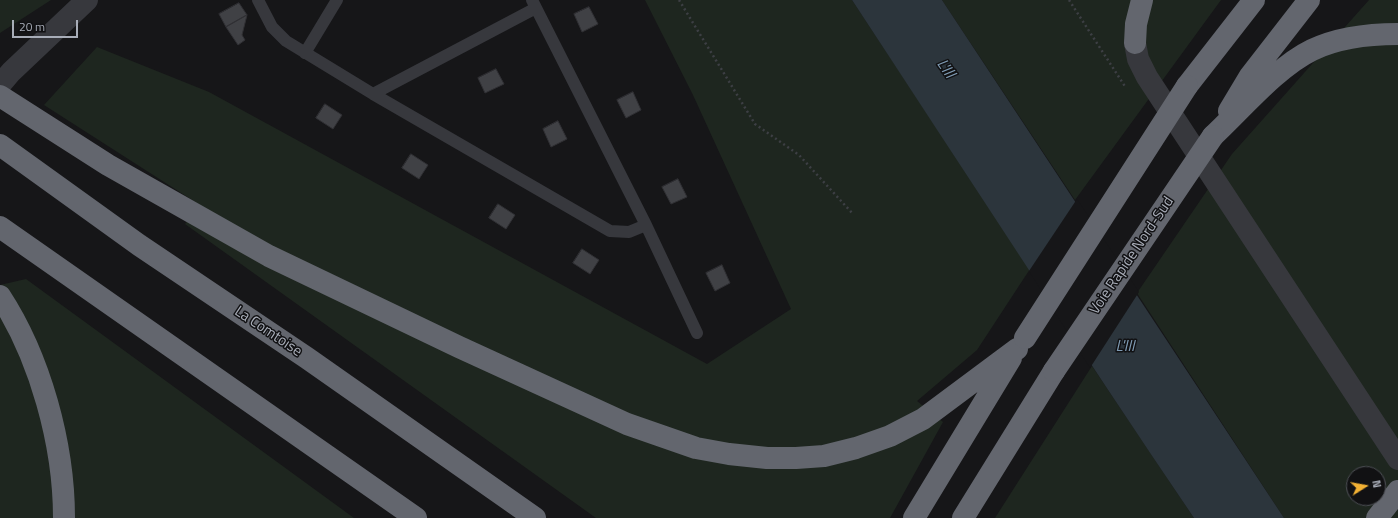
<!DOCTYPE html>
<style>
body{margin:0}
#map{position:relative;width:1398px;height:518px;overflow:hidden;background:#161618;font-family:"Titillium Web",sans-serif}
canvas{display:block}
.north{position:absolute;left:1346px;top:466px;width:40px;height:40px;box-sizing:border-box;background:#111113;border:1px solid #4d4f55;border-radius:50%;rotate:79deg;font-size:11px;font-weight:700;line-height:16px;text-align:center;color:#a8adb8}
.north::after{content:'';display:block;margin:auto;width:14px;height:18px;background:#f2b134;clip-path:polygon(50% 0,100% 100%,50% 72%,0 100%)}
.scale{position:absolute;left:12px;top:20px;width:66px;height:18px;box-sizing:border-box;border:2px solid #a8adb8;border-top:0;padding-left:5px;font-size:12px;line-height:14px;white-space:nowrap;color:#a8adb8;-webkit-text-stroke:3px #111113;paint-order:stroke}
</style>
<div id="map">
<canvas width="1398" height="518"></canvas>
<div class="north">N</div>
<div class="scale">20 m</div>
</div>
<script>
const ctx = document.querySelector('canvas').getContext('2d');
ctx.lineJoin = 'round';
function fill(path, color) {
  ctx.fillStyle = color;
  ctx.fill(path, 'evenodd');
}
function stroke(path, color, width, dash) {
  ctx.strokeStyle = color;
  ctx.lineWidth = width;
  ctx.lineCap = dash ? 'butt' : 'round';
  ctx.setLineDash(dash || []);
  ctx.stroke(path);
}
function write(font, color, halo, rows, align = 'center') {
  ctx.font = font + ' "Titillium Web",sans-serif';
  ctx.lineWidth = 3;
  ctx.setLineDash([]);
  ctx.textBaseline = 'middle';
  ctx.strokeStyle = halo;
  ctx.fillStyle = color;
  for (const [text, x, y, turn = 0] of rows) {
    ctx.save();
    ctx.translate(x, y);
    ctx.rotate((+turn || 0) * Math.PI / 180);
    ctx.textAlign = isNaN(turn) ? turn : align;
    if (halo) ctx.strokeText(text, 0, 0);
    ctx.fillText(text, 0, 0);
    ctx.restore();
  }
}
fill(new Path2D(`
 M0,0H51L0,33Z
 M645,0H852L1030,269L977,350L917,401L943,422L890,518H596L185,224L200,205L44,105L97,47L209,92L707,364L791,309L693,95Z
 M942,0H1221L1075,200Z
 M1369,0H1398V518H1284L1137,293L1232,154ZM1354,474H1378V498H1354Z
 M26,279L354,518H0V285Z
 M1092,366L1194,518H995Z`), '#1e261f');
fill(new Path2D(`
 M852,0H942L1284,518H1194C1078,347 966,173 852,0Z`), '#2c353c');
fill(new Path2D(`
 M1077,199L1139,292L1090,368L1029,271Z`), '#161618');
const building = new Path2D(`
 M239,3L247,15L226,27L219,14Z
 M589,7L598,24L582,32L574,14Z
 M247,15L242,35L245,40L238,45L226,27Z
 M496,69L504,84L485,93L478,78Z
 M633,92L641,110L626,118L617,100Z
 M325,104L342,115L333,129L316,118Z
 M558,121L567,139L551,147L543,129Z
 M411,154L428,165L419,179L402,168Z
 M678,179L687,197L671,204L662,187Z
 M498,204L515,215L506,229L489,218Z
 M582,249L599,260L590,274L573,263Z
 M722,265L730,283L715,291L706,273Z`);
fill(building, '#404145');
stroke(building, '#303034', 1);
stroke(new Path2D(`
 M679,0L755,124L799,155L853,214
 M1069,0L1126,88`), '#3d3f44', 2.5, [2, 3]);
stroke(new Path2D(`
 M258,0L272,27L286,41L373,94L610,231L629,232L646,225
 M532,0L646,225L697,333
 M305,53L337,0
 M373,94L536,8`), '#37383d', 12);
stroke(new Path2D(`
 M1135,43L1138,59L1147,77L1398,459
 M0,85L11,72L87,0`), '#37383d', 22);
stroke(new Path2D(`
 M1135,43L1136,24L1142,0
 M1187,86L1254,0
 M0,96L108,165L269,256L459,347L627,424L696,448L729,454L767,458H796L824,456L856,448L890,436L923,419L1017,349
 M1229,111L1250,76L1309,0
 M1213,136C1242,109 1277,67 1312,50C1339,37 1369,34 1398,34
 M0,145L139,245L307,358L535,518
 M0,227L416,518
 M0,296C40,357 64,444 64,518
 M914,518L1011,358
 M963,518L1054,371
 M1377,518L1398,491`), '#63666e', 22);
stroke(new Path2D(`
 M1025,338L1187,86
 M1054,371L1213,136`), '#63666e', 22);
write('15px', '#a8adb8', '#111113', [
 ["Voie Rapide Nord-Sud",1132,256,-56],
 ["La Comtoise",268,332,34]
]);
write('italic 16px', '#7f9bb3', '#111113', [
 ["L'Ill",945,69,55],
 ["L'Ill",1125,347]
]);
</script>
